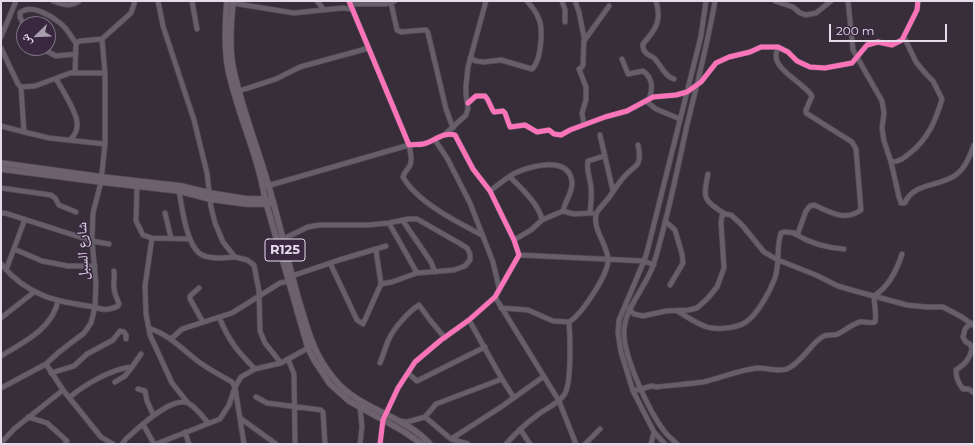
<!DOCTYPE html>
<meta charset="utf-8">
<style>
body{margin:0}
#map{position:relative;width:975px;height:445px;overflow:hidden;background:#372e3a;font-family:Montserrat,"Noto Naskh Arabic",sans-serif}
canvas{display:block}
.frame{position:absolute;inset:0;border:2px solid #e6dbeb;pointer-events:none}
.north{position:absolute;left:16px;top:16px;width:40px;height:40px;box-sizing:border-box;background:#392840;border:1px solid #7e7084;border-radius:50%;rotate:247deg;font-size:11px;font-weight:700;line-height:16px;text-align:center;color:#e6dbeb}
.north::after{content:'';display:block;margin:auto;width:14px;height:18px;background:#a99ead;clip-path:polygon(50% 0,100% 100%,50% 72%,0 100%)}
.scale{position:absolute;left:829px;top:24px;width:118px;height:18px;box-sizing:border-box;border:2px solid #e6dbeb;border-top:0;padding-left:5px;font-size:12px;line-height:14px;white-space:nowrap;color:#e6dbeb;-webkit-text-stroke:3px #392840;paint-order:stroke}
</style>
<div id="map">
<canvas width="975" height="445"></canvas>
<div class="frame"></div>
<div class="north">ش</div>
<div class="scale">200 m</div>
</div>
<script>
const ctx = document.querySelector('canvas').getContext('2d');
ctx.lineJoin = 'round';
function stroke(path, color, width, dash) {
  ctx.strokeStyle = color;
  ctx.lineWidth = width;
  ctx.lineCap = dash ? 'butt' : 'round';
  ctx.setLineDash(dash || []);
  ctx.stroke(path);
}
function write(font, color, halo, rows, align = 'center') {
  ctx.font = font + ' Montserrat,"Noto Naskh Arabic",sans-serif';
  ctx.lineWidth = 3;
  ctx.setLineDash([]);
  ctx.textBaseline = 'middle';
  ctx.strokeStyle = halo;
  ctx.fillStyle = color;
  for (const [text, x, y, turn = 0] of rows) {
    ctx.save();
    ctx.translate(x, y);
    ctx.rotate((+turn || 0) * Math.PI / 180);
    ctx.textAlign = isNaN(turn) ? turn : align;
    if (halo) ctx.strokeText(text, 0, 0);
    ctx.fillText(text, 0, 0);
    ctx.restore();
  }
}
const minor = new Path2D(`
 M53,1C63,5 71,7 79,1
 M158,1L163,26L194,120L207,173L211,207L215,223L223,242L235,257L247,260L254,265L259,291L260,331L265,343L281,363
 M192,1L197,29
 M317,1L324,10
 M349,1L409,145C413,144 418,145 423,144C433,142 444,131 455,135L473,169L490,191L514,240L519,255L495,297L469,320L441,340L415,362L398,388L383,420L380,444
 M562,1L565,10V22
 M575,1L579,12L584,37L583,65L582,67L579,69L586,87V100L582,113L584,125
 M656,1C662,21 656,29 643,44C643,46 643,49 644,50C645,54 651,56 654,58C661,65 665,77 674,79
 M775,1L793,7L800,13L806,15L816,13L831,1
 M848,1L853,50L882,101L884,113L882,128L884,141L891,162L899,197L901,203H905C913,182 942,187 957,174C966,167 970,155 974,145
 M232,3L294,13L342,8L352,9
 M391,3L397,30L401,32L423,30H426L428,33L446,109L453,128
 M351,4H385L395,1
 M24,26L20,17V13C31,3 51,16 60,23C67,28 71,37 76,43
 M1,37L16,1
 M584,41L609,6
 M1,48L18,84L21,87L35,86L70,73H105
 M41,48L56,56L76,54
 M470,58L476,61L484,62L501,60L532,69C541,61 544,28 538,17C536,11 531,6 527,1
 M622,59L628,74L643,71C653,78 653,89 649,99
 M75,73L76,43L80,41L102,39
 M56,79C62,89 76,111 77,122C78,129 74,136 70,140
 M239,91L276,79L300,67L369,48
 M646,101L656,109L680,119
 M468,103L476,96H485C490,101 490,107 494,112L503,111L505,113L510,127L525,125L537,132L549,130L554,134L561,135L570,130L605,117L627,111L653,97L676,95L687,92L701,82L716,63L729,57L750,52L761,47H778L788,52L797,61L810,67L825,68L852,63L867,45L878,42L892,45L902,40L917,10L918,1
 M1,126L24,132L21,87
 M24,132L49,138L105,144
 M444,135L466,115L468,108L466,95V85L468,67L486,1
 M600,135L613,191
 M435,140L447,158L470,203L493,262L499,288
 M891,162C899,162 904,158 910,153C928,139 936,120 942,99L933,81L926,74L916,62L904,37
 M708,174C703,199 703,200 725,214
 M510,177C521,188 539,204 542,220
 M137,186L136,221L143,235L152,238L189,239
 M267,186L409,145C410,151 413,160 410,165C408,170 404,172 403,177C417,202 457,222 482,235
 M1,188L51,195L55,198L59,205L76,212
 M179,191C182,207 186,242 199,253C207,260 225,258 235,257
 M490,191C498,185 506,178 515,173C531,166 569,155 572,182C573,192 565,201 563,211L542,220L531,230L514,240
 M563,211L574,214L592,213
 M590,212C591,203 592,196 591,187C590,178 586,170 588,161L604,156
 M1,213H5L92,241L109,244
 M165,213L171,238
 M403,221L431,262L435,272
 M665,221L675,230L682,254L683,263L670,285
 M795,234C810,243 826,248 844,249
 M152,238L145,286L146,314L150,335L172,383L188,403
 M283,239L308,227L319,225H368L389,223L408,219H417L459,243L467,248L470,254V260L465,266L454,270L417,273
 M14,249L42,261L68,266H95
 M376,250L381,284L392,282L417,273L389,223
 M519,255L644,261L654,265
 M330,263L357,320L363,324L381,284
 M1,264C27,296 57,302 95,307C103,311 110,310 118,306L119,304C117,298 114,293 114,287C113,282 115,278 114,271
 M6,270L25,219
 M292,276L339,260L386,246
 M199,288L190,296V299L203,322
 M495,297L559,401L576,444
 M501,308L528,310L553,321L569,322
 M629,309L634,314L643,316L666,311L689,310L697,308L708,298L717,287L724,268L721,222L722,216L725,214L731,215L742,225L764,252L778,260L816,275L838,286L855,291L907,305L926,307H943L962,317L974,326
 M677,311C686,316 697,324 707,327C717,330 738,328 746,322C758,314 770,291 775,278C780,263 776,247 781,233C787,230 792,234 798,233L806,211L810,206L814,205C831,212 844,222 861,210L856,149L852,142L806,113V110L812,96C805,84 776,71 776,56C776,53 777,50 778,47
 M219,317C229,341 237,351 255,369
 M1,318L34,292
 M971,323L965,329L963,337L966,342L970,344L972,349C969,360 965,364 956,370C956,377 958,383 963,389H969L974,393
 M149,328C169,335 179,346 195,359C206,368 220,375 232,382L235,387L244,444
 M171,339L182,329L232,313L280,283L289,281
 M1,356C24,342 52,329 58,301
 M288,359L294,374L295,444
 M380,363C383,356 385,348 388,341C393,329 408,312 419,305L430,320L445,338
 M51,373L74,366L87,354L113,340L120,331L124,332L126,335V339
 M408,373L417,381L485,347
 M502,379L514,398
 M115,382L125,376L132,367
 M1,388L46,364
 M138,389L145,391L147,401L153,414
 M633,391L652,386L657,387C673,385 688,384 703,382C721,378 739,370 757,368C767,368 778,372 787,369C803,362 812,341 824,336C828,334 834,336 838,334C846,330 852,324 860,322C865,321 869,324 875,322C877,317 874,304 874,296C888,287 897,270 902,254
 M70,397C84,385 113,368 132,367L141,354
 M256,397L267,403L321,410L323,412L325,444
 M28,417L47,423L67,441L65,444
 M425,417L436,404L502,379L469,320
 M240,418L276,444
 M400,421L407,422L425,417L451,439L468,444
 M143,424L154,444
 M520,429L530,444
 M185,432L189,444
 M451,439L501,407L543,377
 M1,443L14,429L63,390
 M113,444L101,437L63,390L46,364L59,352L84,333L91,323L95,307L96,283L92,241L93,213L101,182L105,144V73L102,39L131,13L135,1
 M122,444L126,439C137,429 171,396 188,403C196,407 203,417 208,423
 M156,444L220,419L229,405L235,387L241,377L255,369L281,363L310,347
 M360,444L362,427L360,407
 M506,444C515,434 524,425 535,417C544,409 557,405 564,395C572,385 570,336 569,322C581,315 609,274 608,259C607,244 593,230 596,215C597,210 604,204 607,200C615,190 620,179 630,171C633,168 637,166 638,163C641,157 639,151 638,145
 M585,444L600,429
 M651,444L654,432
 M665,444L654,432L633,391L621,352L618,333L619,320L644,261L647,252L701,36L706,1
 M677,444C673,440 668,436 664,431C649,411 623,356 624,331C625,307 647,286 654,263C668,217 677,171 687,125C697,84 708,43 715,1`);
const major = new Path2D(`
 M227,1C225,24 224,46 228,69C237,113 258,154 265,199L308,348L314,360L330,384L349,401L403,431L422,444
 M233,1C231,23 229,46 233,67C241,106 257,146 268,184C280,223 288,264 300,304C309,334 314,355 335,380C360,410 404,415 430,444
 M1,163L102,177L181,186L210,193L247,199H267
 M1,169L101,182L179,191L210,199L246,204H270`);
stroke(minor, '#534a55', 6);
stroke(major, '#534a55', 7);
stroke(minor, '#665f69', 4.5);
stroke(major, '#6d616e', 5.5);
stroke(new Path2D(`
 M349,1L409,145C413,144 418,145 423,144C433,142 444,131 455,135L473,169L490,191L514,240L519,255L495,297L469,320L441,340L415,362L398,388L383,420L380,444
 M468,103L476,96H485C490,101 490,107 494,112L503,111L505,113L510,127L525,125L537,132L549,130L554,134L561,135L570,130L605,117L627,111L653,97L676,95L687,92L701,82L716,63L729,57L750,52L761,47H778L788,52L797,61L810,67L825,68L852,63L867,45L878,42L892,45L902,40L917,10L918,1`), '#fb73b8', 5);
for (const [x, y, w] of [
 [285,250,40]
]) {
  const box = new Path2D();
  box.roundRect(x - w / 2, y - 11, w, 22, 3);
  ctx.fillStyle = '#392840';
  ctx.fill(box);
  stroke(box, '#e6dbeb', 1);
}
write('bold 13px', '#e6dbeb', null, [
 ["R125",285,250]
]);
write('14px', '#e6dbeb', '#392840', [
 ["شارع السبل",83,251,-92]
]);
</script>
